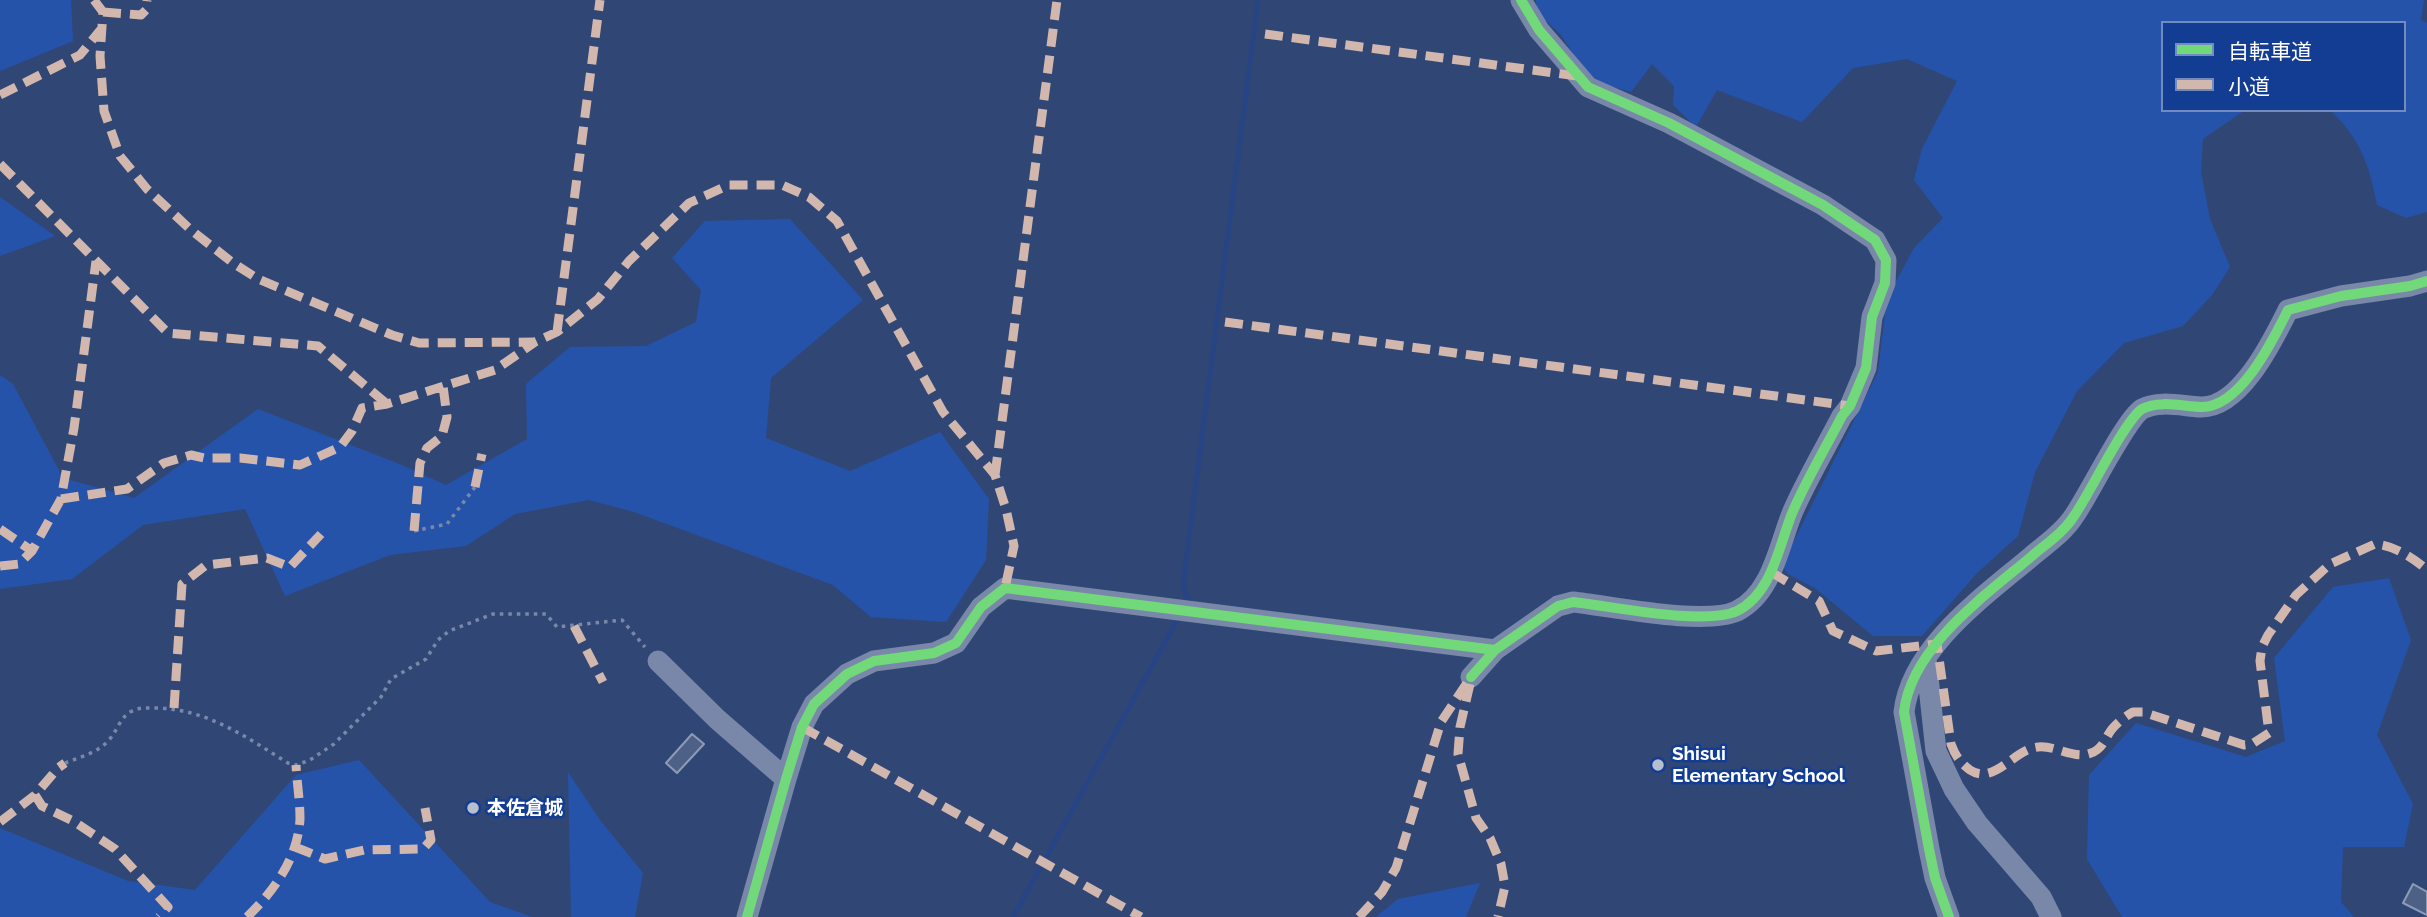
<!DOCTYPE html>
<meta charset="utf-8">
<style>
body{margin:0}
#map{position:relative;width:2427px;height:917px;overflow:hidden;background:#304776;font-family:Raleway,"Noto Sans JP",sans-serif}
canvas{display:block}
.legend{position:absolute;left:2161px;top:21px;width:245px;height:91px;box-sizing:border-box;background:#133d93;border:2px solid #718bbe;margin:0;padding:9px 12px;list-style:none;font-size:21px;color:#fff}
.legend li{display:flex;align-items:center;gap:14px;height:35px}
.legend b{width:35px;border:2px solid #718bbe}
</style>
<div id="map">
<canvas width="2427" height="917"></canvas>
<ul class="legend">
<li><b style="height:9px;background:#71d979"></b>自転車道</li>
<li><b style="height:9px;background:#d1b7ad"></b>小道</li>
</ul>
</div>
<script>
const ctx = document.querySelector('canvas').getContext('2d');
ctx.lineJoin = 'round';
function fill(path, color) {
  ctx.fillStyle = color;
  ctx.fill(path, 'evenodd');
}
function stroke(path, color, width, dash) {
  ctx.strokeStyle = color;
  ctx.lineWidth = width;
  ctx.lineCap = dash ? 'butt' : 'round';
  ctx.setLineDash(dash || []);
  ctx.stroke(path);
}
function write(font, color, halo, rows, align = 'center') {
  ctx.font = font + ' Raleway,"Noto Sans JP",sans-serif';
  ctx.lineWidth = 5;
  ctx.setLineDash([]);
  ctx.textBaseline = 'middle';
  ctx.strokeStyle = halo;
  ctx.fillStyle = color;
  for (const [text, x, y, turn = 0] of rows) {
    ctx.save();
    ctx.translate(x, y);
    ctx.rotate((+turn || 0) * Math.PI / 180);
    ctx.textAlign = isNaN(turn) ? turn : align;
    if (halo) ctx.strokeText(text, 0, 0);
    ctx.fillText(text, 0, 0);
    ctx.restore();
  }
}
fill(new Path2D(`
 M0,0H71L73,41L0,71Z
 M1536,0H2424L2421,20L2427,23V212L2406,218L2377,205C2370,166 2360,138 2330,110H2404V23H2163V110H2245L2203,139L2201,172L2210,219L2230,267L2212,295L2183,326L2124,343L2077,391L2035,472L2018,536L1977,573L1922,636H1873L1815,588L1788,574L1782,565L1878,372L1887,298L1914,248L1943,218L1914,180L1922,149L1957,81L1907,59L1853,68L1802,122L1717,90L1696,127L1673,105L1674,86L1652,64L1631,92L1603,84L1584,71L1561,35L1536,11Z
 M0,197L55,236L0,256Z
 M790,219L863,300L771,378L766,438L850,471L940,432L989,499L986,560L946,622L871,617L833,585L634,512L589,500L515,514L466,546L390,555L285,596L245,509L143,525L72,579L0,589V375L13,384L63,478L134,498L258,409L397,463L446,485L527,439L526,384L570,347L646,346L696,322L701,290L672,258L705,221Z
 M2389,578L2411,640L2377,735L2413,804L2404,847H2343L2341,902L2354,917H2122L2087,859L2089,775L2136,723L2246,757L2285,741L2274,658L2333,587Z
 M359,760L490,902L532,917H0V828L128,881L195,890L296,775Z
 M568,772L600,820L643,873L635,917H571Z
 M1480,883L1466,917H1376L1398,899Z`), '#2653aa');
stroke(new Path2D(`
 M1186,605L1188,600L1183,585L1258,0
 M1013,917L1179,617`), '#274484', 5);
const building = new Path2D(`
 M692,734L704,744L677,773L666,763Z
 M2413,884L2427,892V915L2403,903Z`);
fill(building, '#4d6085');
stroke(building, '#8e9bb6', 2);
stroke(new Path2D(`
 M414,531L447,524L475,487
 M65,763C80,757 97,753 108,741C117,732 119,719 130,712C139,707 146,708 156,708C207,709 246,737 288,763L296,765L310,760L334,744L381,697L391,679L426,659L438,640L449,631L493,614H546L557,627L622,620L645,647`), '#7988a9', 3.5, [3.5, 5]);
stroke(new Path2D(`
 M1926,659L1936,751L1954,789L1977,823L2041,897L2051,917
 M658,661L717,719L786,779
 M1471,677L1495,650L1558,606L1573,602C1611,606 1704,626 1737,611C1773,593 1779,544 1793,511C1807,479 1826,447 1842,416L1850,406L1866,368L1872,317L1885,283L1886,260L1875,240L1823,205L1669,123L1588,87L1539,30L1521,0
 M747,917L786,779L802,727L814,704L847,674L874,661L934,653L956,643L981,607L1005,588L1495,650
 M1949,917L1935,878L1929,849L1904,712C1911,647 1986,595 2032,556C2046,544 2064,532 2074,516C2089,495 2125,420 2142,409C2159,400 2182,406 2200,407C2240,409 2273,340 2288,310L2341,296L2410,286L2427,281`), '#7988a9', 21);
stroke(new Path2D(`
 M94,0L103,12L100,56L104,111L120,156L147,189L191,230L233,263L258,279L392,335L419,343L535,342L557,332L598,299L629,261L689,203L729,185H782L809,197L837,221L943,412L995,475L1006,509L1014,546L1005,588
 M103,12L141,15L146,10L147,0
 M1265,34L1577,76
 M0,95L80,55L102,28
 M0,164L168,333L318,346L387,404
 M1225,322L1850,406
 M557,332L600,0
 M995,475L1057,0
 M475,487L482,454
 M61,499L127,489L164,463L191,455L204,458H240L300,465L340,447L352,431L362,408L387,404L495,370L535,342
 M0,529L32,551
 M414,531L420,463L427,448L442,436L447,417L443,386
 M0,566L19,564L32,551L61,499L74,428L96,261
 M1771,572L1819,601L1833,631L1876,651L1937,644L1951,744C1955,755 1960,763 1970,770C1994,786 2014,749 2038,747C2056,745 2074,760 2091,753C2103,749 2105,738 2112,729C2118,722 2126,716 2133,712H2143L2244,745L2252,744L2269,733L2260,661L2262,647L2268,635L2296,595L2330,564L2375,544C2393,545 2414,558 2427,570
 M574,626L603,682
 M1470,684L1460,727L1458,754L1476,818L1490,838L1501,864L1505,886L1498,917
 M174,708L182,584L206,565L267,558L290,567L321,534
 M802,727L1141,917
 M35,795L42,806L73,821L115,849L168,907L159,917
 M0,822L35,795L58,768L65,763
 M295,847L325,859L364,850L423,849L431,840L425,808
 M247,917C274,891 298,858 300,819C300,801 297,783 296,765
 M1359,917L1382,892L1396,868L1441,722L1471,677`), '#d1b7ad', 9, [18, 9]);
stroke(new Path2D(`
 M1471,677L1495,650L1558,606L1573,602C1611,606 1704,626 1737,611C1773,593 1779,544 1793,511C1807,479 1826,447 1842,416L1850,406L1866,368L1872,317L1885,283L1886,260L1875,240L1823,205L1669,123L1588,87L1539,30L1521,0
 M747,917L786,779L802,727L814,704L847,674L874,661L934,653L956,643L981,607L1005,588L1495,650
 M1949,917L1935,878L1929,849L1904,712C1911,647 1986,595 2032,556C2046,544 2064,532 2074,516C2089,495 2125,420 2142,409C2159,400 2182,406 2200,407C2240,409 2273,340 2288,310L2341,296L2410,286L2427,281`), '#71d979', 10);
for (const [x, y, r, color] of [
 [1658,765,7,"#b7bfcf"],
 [473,808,7,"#b7bfcf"]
]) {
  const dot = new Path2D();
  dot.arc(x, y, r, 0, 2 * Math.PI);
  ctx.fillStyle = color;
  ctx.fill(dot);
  stroke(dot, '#133d93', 2.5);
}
write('bold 19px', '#fff', '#133d93', [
 ["Shisui",1672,754],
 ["Elementary School",1672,776],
 ["本佐倉城",487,808]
], 'left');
</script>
